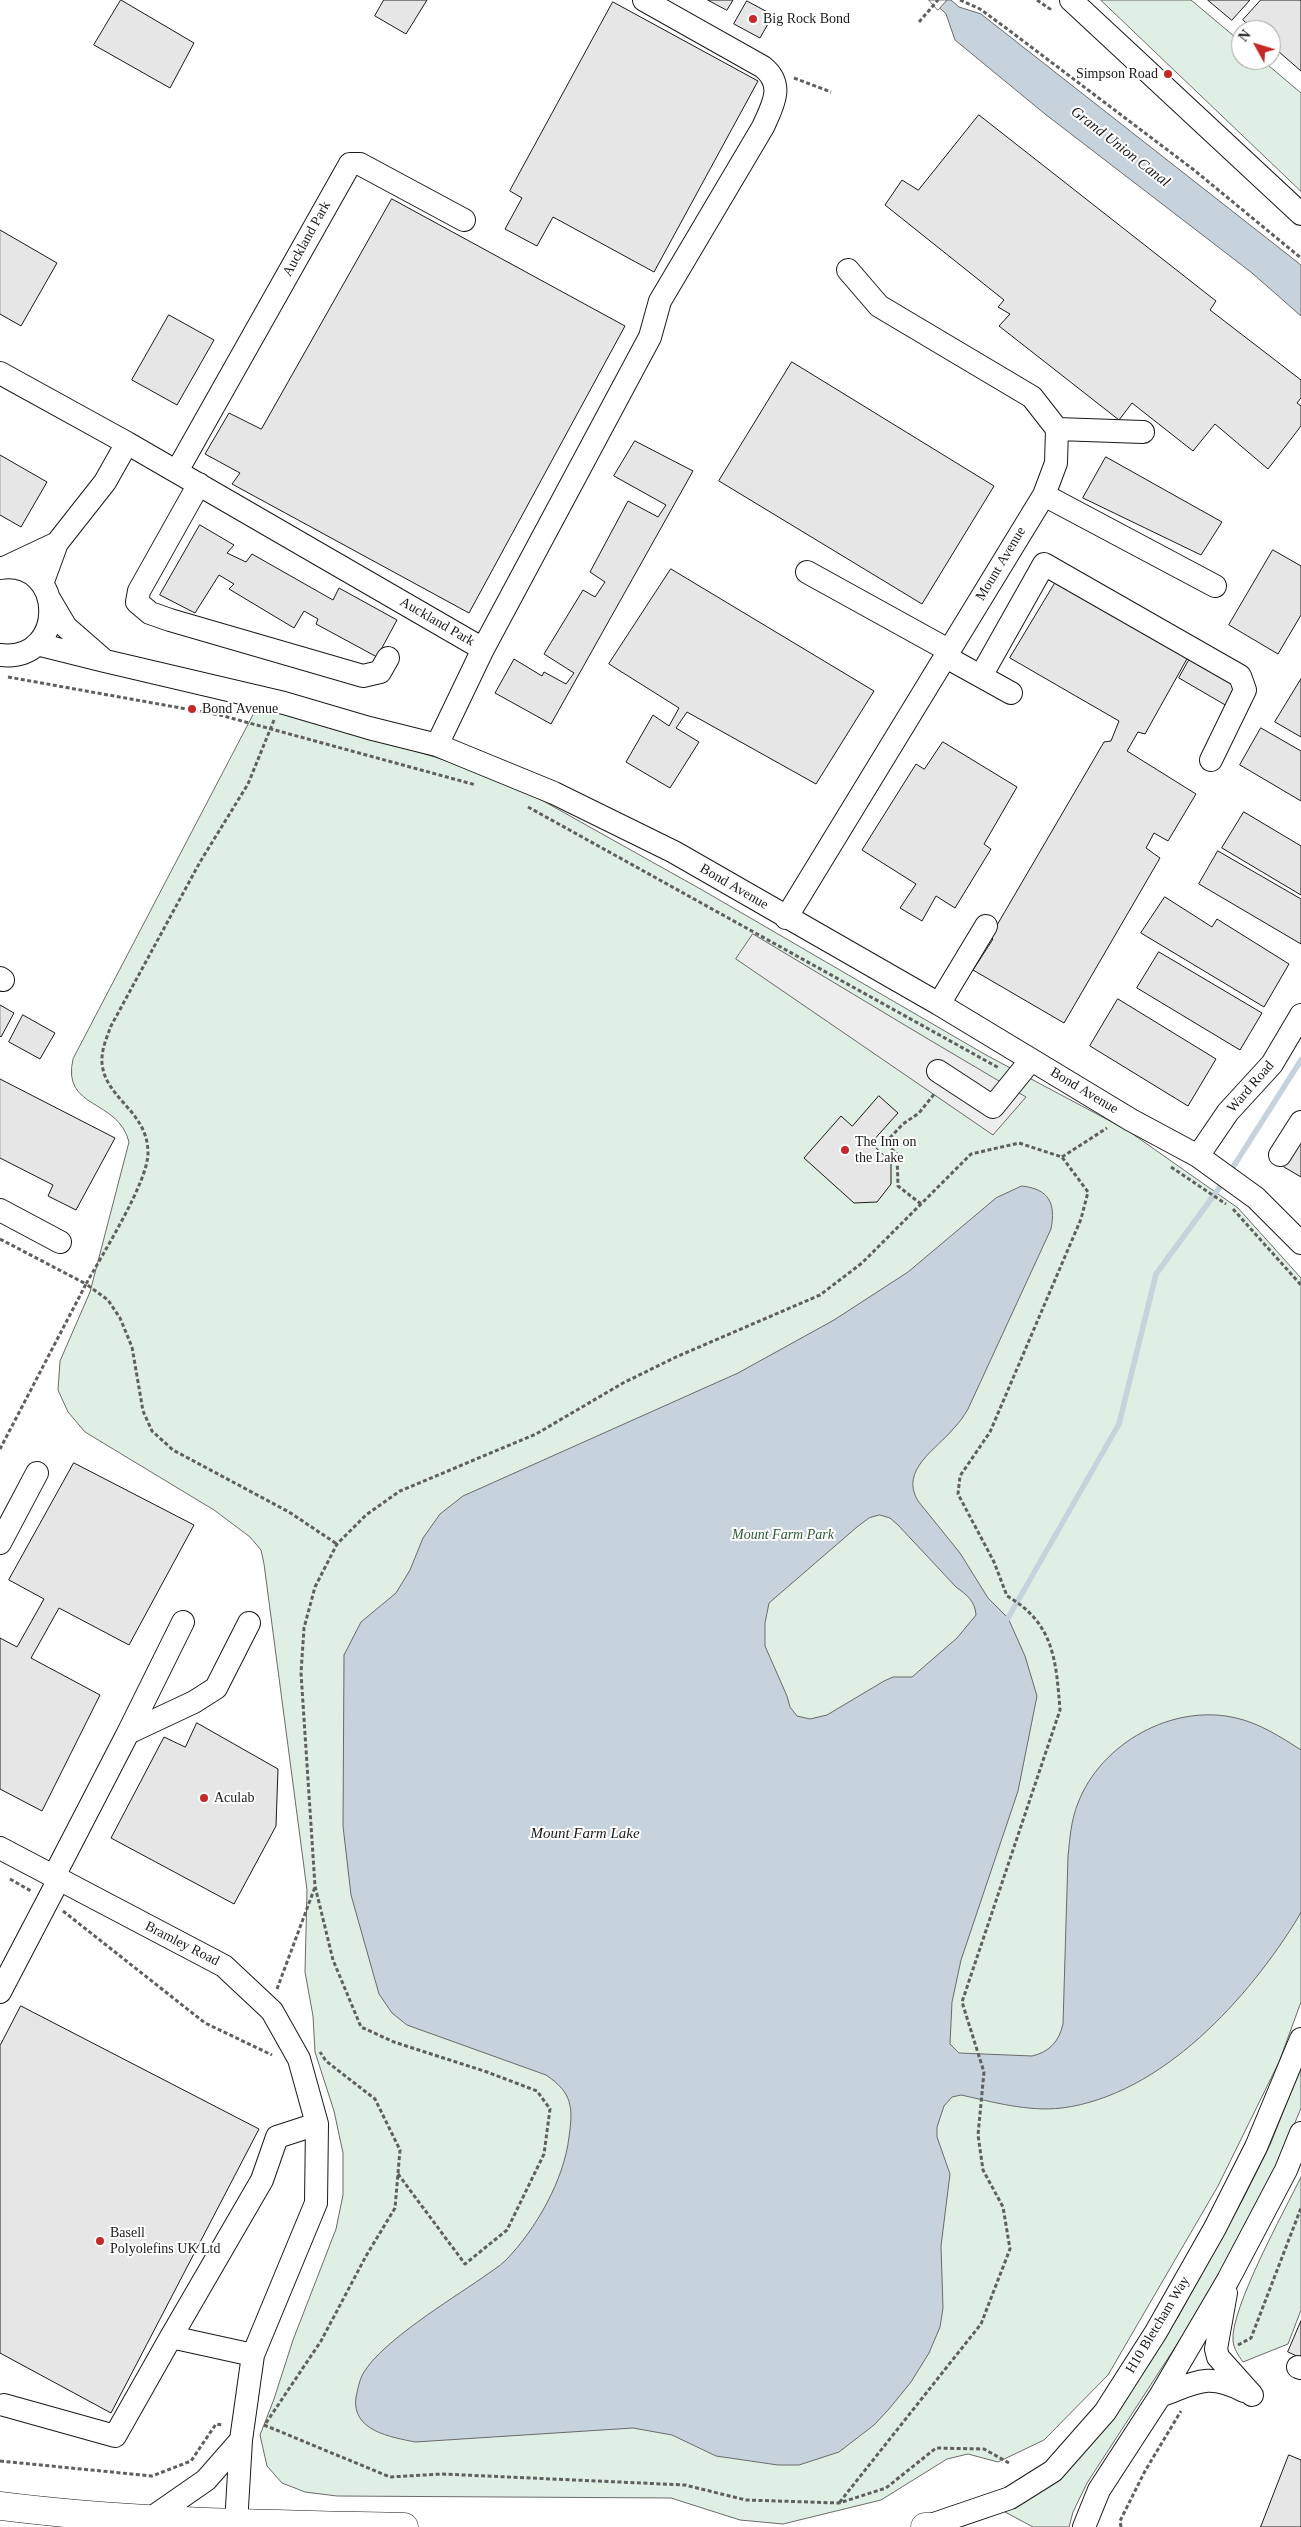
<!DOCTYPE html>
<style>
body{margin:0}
#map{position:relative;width:1301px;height:2527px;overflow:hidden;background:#fff;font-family:Georgia,serif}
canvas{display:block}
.north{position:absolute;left:1231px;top:20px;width:50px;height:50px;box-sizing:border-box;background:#fff;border:1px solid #a3a3a3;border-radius:50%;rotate:309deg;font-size:14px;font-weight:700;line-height:20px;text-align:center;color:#1a1a1a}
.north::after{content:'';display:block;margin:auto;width:18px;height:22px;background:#c62828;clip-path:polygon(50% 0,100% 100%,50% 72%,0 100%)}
</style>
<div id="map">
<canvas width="1301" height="2527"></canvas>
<div class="north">N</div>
</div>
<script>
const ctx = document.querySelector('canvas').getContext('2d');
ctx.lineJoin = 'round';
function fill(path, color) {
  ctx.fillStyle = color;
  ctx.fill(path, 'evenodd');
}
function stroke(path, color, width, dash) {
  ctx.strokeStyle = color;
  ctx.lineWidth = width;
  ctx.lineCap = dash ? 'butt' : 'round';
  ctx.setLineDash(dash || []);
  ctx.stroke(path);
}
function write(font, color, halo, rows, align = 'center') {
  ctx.font = font + ' Georgia,serif';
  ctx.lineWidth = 4;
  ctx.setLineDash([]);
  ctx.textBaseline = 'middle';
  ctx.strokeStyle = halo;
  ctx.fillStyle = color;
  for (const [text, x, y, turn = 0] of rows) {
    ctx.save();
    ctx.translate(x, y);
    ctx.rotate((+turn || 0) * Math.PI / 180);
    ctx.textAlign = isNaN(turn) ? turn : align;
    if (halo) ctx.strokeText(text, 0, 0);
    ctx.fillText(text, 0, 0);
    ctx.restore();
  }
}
const green = new Path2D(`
 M1101,0H1191L1241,42V60H1262L1301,93V191Z
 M258,706L403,747L504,779L704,891L986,1055L1127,1130L1238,1208L1301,1278V2002L1279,2062L1218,2186L1108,2375L1044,2440L998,2462L968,2454L947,2459L881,2500L783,2524L740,2520L671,2498L337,2496L305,2492L282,2483L267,2466L260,2435L274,2399L293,2340L336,2229L343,2195V2153L334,2111L315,2052L313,2016L305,1972L307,1890L264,1564L261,1550L250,1537L214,1510L85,1432L68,1412L58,1390L60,1361L90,1292L129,1142C118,1098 61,1110 73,1059Z
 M1301,2067V2108L1272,2179L1198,2312L1087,2483L1073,2512L1069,2527H1033L1005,2512L1064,2470L1097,2436L1178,2317L1243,2199L1270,2145Z
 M1301,2177V2310L1288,2344L1243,2362C1238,2355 1234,2349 1233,2341C1230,2309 1285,2210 1301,2177Z`);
fill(green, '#e0efe3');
stroke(green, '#6a6a6a', 1);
const parking = new Path2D(`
 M753,934L923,1036L1026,1097L993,1135L736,959Z`);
fill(parking, '#ededed');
stroke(parking, '#6a6a6a', 1);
const water = new Path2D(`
 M931,0H951L959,7L981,14L1301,265V316L1252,273L1045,114L955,40L946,14Z
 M1022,1186C1049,1189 1056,1203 1051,1229L968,1409C964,1416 959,1423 954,1428C937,1449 899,1470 918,1501L960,1553L988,1598L1008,1618L1025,1656L1037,1696L1018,1791L961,1960L952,2002L950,2044L959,2053L1032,2056C1049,2052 1059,2042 1063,2024L1068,1856C1070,1838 1071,1820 1078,1803C1101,1743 1173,1703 1236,1718C1259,1723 1281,1737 1301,1750V1912L1299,1916C1249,1998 1162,2095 1062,2108C1028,2112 993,2102 961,2095L952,2097L944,2106L937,2127V2137L950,2174L941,2246L943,2308L940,2327L929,2353L911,2382L889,2409L874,2425L839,2452L799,2465H778L716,2456L672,2435L633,2428L415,2442C391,2437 351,2431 356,2397C358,2389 359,2380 364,2372C383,2341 450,2300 482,2278C490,2272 499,2267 506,2260C536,2229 564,2180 569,2137C573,2108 573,2093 546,2075L407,2025L392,2013L379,1994L351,1895L343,1826L344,1655L361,1622L396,1593L410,1570L423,1538L440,1514L463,1496L738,1373L834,1320L908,1272L996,1198ZM880,1515L890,1518L898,1525L956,1587C967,1595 975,1601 976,1615L957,1638L912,1677H893L884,1681L827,1715L810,1719L797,1716L790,1707L787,1696L765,1646V1623L769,1603L857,1527L869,1518Z`);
fill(water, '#c6d2dc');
stroke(water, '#6a6a6a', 1);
const pier = new Path2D(`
 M929,0H947L938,10Z`);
fill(pier, '#fff');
stroke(pier, '#6a6a6a', 1);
stroke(new Path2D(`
 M1230,1172L1301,1060
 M1008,1618L1119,1424L1156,1274L1225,1180`), '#c6d2dc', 5.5);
const building = new Path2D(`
 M121,0L194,43L170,88L94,45Z
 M384,0H427L406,34L375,16Z
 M708,0H733L727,10Z
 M1208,0H1250L1232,20Z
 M1261,0H1301V71L1271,45V30H1254L1243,20Z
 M747,1L773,15L760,38L734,24Z
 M613,2L758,81L654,272L553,217L537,246L505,229L522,198L510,191Z
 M979,115L1216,301L1210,310L1301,380V398L1297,403L1301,406V426L1268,469L1215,424L1193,451L1132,403L1119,420L999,326L1010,314L998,307L1004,300L885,205L902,180L918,190Z
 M392,199L625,326L469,613L232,484L240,473L205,454L229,413L261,429Z
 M0,230L57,263L21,326L0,314Z
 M169,315L214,340L177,405L132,380Z
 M792,362L994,486L922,604L719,481Z
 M635,441L693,471L551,724L495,693L514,659L542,676L544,672L566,684L574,673L544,654L583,590L595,597L605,582L590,572L628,501L658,517L666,505L614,476Z
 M0,455L47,482L21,527L0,515Z
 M1106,457L1222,522L1201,555L1083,498Z
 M200,525L234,545L227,553L246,562L252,554L333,600L339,588L397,620L377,657L316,624L318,619L304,611L294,628L229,589L234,584L219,575L195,613L160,595Z
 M1273,550L1301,566V615L1278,654L1229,625Z
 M671,569L874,691L816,784L687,712L676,728L699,742L670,788L626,762L653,715L669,726L679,708L609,664Z
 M1060,575L1188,657L1145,734L1138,732L1127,751L1196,794L1168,841L1154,833L1146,848L1160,858L1064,1023L973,970L993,939L990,937L1104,742L1111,741L1119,721L1010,658Z
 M1193,653L1241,681L1227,706L1179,678Z
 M1301,679V737L1275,722Z
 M1261,728L1301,751V801L1240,765Z
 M943,742L1017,787L984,844L991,849L955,908L936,896L922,921L900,908L916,884L862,850L916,764L924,769Z
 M1244,812L1301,846V895L1222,848Z
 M1218,851L1301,899V944L1199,884Z
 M1165,897L1212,927L1217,919L1289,964L1264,1007L1141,933Z
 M1159,952L1262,1013L1240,1050L1137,988Z
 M1118,999L1216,1059L1188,1106L1090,1046Z
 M0,1005L14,1013L1,1037L0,1036Z
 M23,1015L55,1033L40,1059L9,1042Z
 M0,1079L115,1138L76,1210L48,1196L53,1185L0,1158Z
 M879,1096L898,1113L871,1143L891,1162V1184L877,1202L854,1203L804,1158L841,1116L852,1126Z
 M1301,1139V1177L1284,1167Z
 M74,1463L194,1525L129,1645L59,1608L31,1658L100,1695L42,1811L0,1789V1638L17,1647L44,1599L9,1580Z
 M197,1723L278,1769L276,1826L234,1904L111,1838L164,1737L185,1747Z
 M21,2006L259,2129L111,2413L0,2353V2046Z
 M1301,2321V2358L1288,2352Z
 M1289,2455L1301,2460V2527H1261Z`);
fill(building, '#e6e6e6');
stroke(building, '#1a1a1a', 1);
const minor = new Path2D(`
 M1071,0L1301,214
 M0,373L127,443L105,482L57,543
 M1057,429L1143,432
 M127,443L483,649L650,337L660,301L763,127C773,105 785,85 763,67L644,0
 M177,471L350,164H360L464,220
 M199,484L139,591L137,602L150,613L170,620L363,676L380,672L388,658
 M1044,495L1215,586
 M6,567L57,543L42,584
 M0,568C66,558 68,663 0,655
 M807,572L950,651
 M37,644L105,661L66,627L50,600
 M946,657L1011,693
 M105,661L284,703L369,728L437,745L554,793L674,852L939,1004L1131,1120L1198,1156L1256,1198L1301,1243
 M981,676L1044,564L1240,676L1245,690L1211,760
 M437,745L483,649
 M786,918L1044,495L1056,463L1057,429L1032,397L879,306L848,270
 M0,978L3,980
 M939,1004L986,926
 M938,1071L993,1107L1031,1060
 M1280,1155L1301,1122
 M1198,1156L1228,1112L1272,1064L1301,1015
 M0,1210L60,1242
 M0,1543L37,1473
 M128,1733L183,1622
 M0,1848L224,1966L272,2011L299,2059L317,2124L316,2203L253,2355L241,2440L236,2524
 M53,1878L128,1733L194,1702L216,1688L249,1623
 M0,1992L58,1881
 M1226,2293L1216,2349L1218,2357L1252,2395
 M171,2337L262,2180L277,2137L317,2124
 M1298,2367L1301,2368
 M1160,2396C1196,2383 1207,2372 1244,2391
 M4,2405L115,2436L171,2337L253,2355
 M144,2523L206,2480L241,2440
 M925,2527L1010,2498L1053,2471L1105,2412L1156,2332L1215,2228L1256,2147L1301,2039
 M1084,2527L1099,2490L1160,2396L1228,2280L1286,2170L1301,2133`);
const major = new Path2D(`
 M0,2506C134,2523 269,2524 404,2527
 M925,2527H929`);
stroke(minor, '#1a1a1a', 24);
stroke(major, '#1a1a1a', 29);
stroke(new Path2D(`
 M960,0L980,9L1006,28L1194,170L1301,258
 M1037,0L1053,11
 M919,22L938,0
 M794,78L831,92
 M8,677L220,715L476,785
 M274,720L248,784L200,862L111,1026C107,1037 101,1050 102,1063C105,1099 148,1111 148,1153C148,1182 102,1255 86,1284L108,1300L120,1318L132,1347L143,1411L152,1431L173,1450L289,1512L337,1544
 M528,807L999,1068
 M1062,1157L1107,1128
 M1171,1167L1226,1204
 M921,1204L898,1186L897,1154L885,1143L903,1124L919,1113L935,1093
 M1233,1209L1301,1285
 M0,1239L86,1284L0,1449
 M10,1879L31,1891
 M63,1911L205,2023L272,2055
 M277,1989L315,1887
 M398,2174L465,2264L507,2230L544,2154L550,2109L537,2091L487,2072L394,2042L361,2027L333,1960L315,1886L301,1673L304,1628L315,1587L337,1544L366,1515L400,1491L536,1434L623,1383L676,1357L820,1295L862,1263L971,1154L1019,1143L1062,1157L1088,1192L1081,1219L990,1432L960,1476L958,1494L994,1562L1007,1596C1054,1623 1056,1660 1060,1710L962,2002L984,2072L978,2135L983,2170L1003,2207L1010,2249L981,2324L839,2503
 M1238,2345L1251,2338L1301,2208
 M266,2423L321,2341L366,2256L395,2208L400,2150L375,2099L326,2061L320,2052
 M264,2425L390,2477L442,2474L685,2485L746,2500L839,2503L886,2488L936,2448L984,2449L1009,2463
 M0,2461L152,2476L191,2461L216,2424L223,2425
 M1121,2527L1120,2521L1145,2471L1181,2411`), '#5f5f5f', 3, [4, 2.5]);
stroke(minor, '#fff', 22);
stroke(major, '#fff', 28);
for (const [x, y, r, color] of [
 [753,19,5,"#c62828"],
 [1168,74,5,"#c62828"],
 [192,709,5,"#c62828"],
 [845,1150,5,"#c62828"],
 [204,1798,5,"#c62828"],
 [100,2241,5,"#c62828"]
]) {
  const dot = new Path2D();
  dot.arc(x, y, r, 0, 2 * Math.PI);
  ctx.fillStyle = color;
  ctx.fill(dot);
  stroke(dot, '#fff', 2);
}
write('14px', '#1a1a1a', '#fff', [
 ["Big Rock Bond",763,19],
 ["Simpson Road",1158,74,"right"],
 ["Bond Avenue",202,709],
 ["The Inn on",855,1142],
 ["the Lake",855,1158],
 ["Aculab",214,1798],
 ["Basell",110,2233],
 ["Polyolefins UK Ltd",110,2249]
], 'left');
write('14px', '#1a1a1a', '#fff', [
 ["Auckland Park",307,239,-61],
 ["Mount Avenue",1001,564,-59],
 ["Auckland Park",437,622,30],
 ["Bond Avenue",734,887,30],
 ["Ward Road",1251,1087,-49],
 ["Bond Avenue",1084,1091,31],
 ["Bramley Road",182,1944,27],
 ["H10 Bletcham Way",1158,2325,-59]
]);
write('italic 14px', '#2b5a34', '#fff', [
 ["Mount Farm Park",783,1535]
]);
write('italic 15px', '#1a1a1a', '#fff', [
 ["Grand Union Canal",1120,147,38],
 ["Mount Farm Lake",585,1834]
]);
</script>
